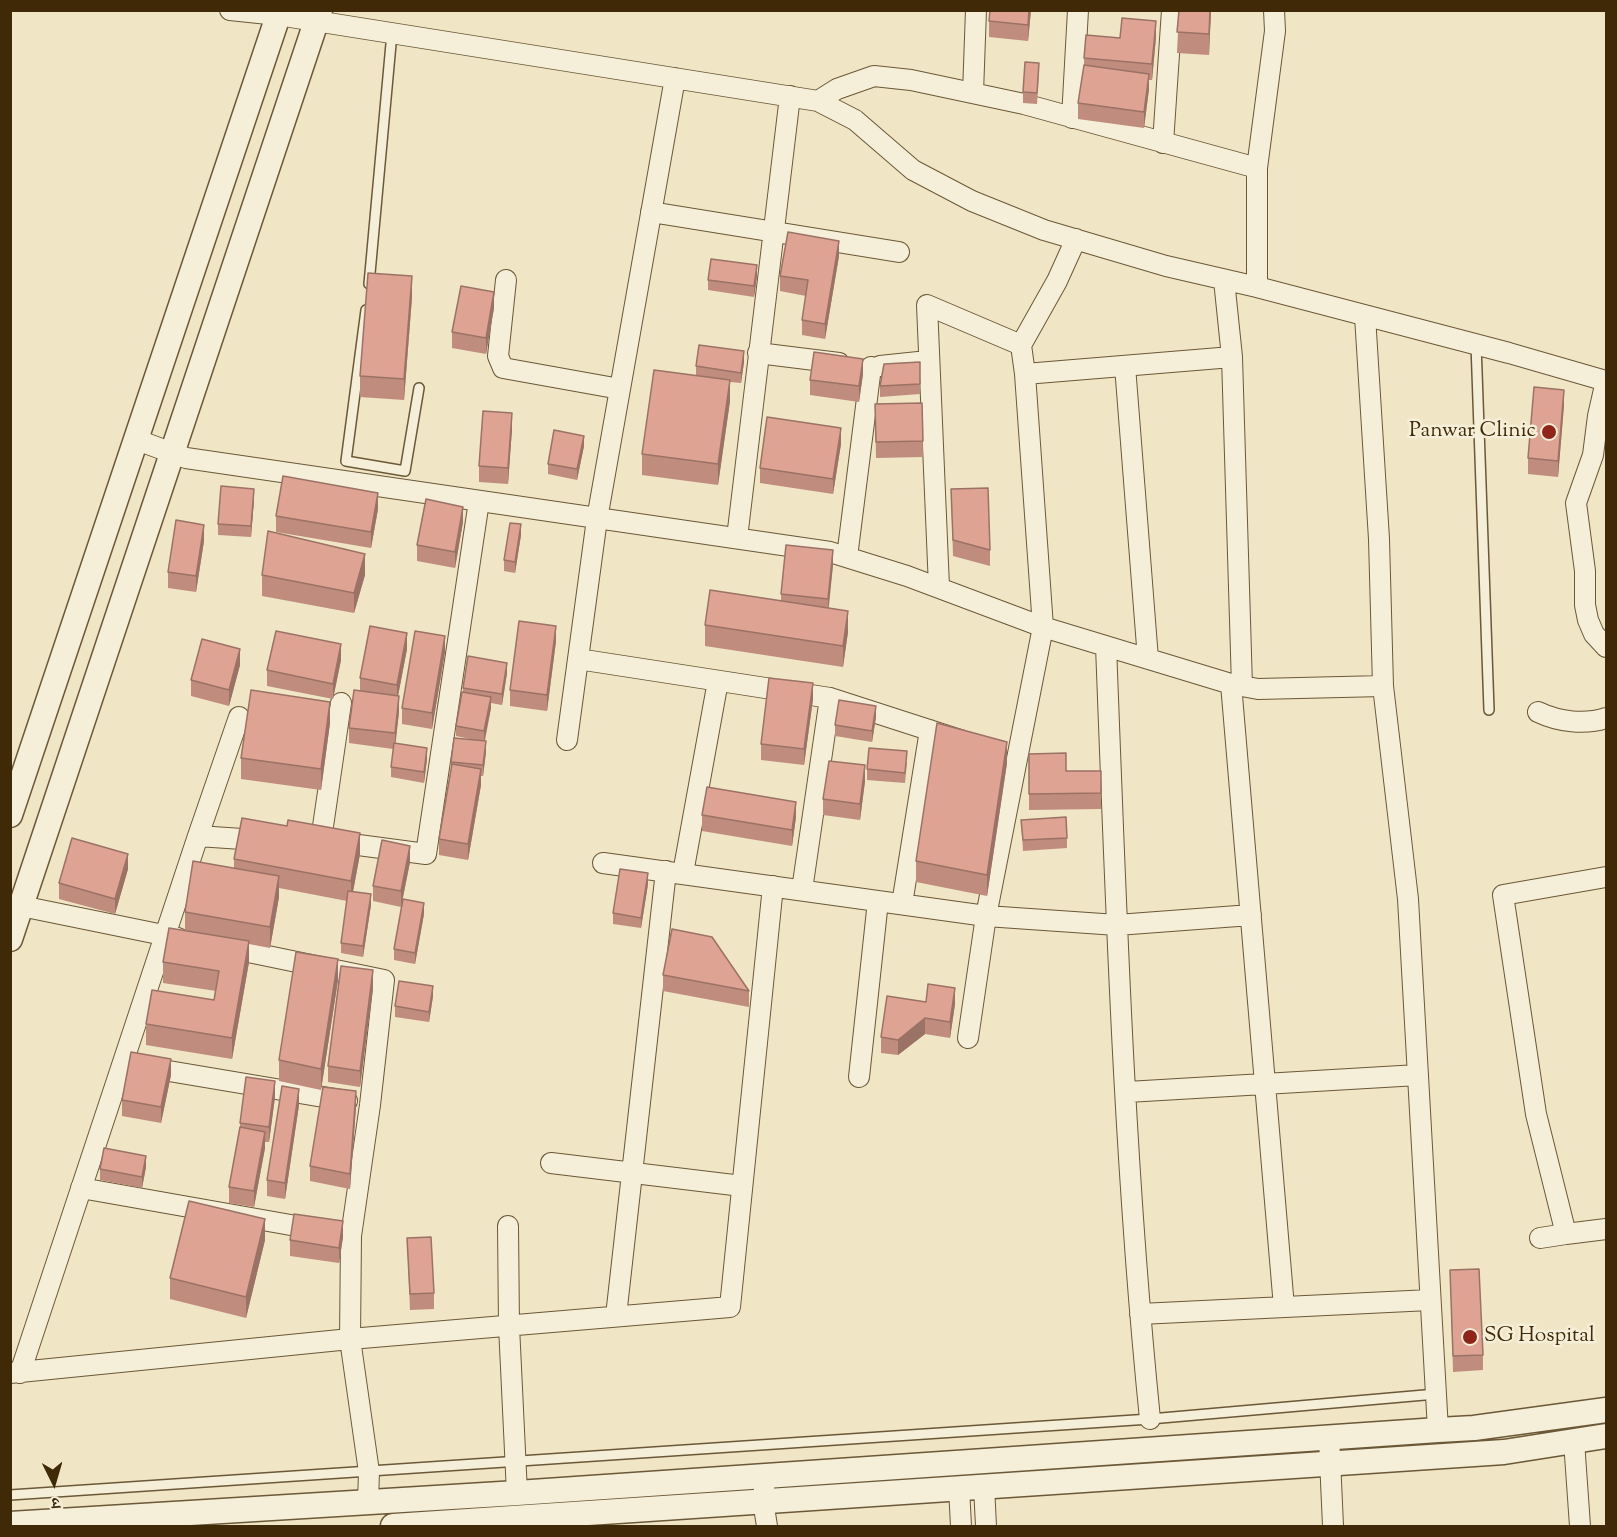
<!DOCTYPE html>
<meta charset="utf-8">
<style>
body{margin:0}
#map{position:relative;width:1617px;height:1537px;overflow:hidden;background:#f0e5c5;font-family:"Sorts Mill Goudy","Noto Serif Devanagari",serif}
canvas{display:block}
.frame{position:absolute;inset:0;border:12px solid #3f2906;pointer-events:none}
.north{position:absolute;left:24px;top:1453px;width:60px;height:60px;-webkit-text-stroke:4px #f5eed9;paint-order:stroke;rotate:175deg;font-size:16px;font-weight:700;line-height:24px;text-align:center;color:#3f2906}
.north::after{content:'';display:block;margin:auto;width:21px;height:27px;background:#3f2906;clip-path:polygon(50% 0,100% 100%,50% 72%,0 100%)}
</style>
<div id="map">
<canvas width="1617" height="1537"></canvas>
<div class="frame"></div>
<div class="north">उ</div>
</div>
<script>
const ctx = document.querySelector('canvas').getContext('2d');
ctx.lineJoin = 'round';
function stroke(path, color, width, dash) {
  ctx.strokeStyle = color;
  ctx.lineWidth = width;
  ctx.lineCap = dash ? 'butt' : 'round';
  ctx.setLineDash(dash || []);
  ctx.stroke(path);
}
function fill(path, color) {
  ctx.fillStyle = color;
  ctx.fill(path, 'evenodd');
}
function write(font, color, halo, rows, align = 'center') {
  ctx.font = font + ' "Sorts Mill Goudy",serif';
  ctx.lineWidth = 5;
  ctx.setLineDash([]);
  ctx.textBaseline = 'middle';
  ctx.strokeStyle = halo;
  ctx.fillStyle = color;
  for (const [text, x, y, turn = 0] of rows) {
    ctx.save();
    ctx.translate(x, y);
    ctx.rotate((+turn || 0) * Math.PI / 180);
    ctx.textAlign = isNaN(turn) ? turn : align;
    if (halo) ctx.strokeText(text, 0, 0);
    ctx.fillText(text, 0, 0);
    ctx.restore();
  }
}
const service = new Path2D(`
 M369,284L392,33
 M366,310L346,461L405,471L419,388
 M1476,344L1489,710
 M10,1495L1150,1419L1436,1394`);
const minor = new Path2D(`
 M230,10L278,15L818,101
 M973,93L976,10
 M1072,118L1078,10
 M1163,143L1172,10
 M1257,168L1024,104L911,80L874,76L837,89L818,101L855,120L913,170L972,201L1044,230L1166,266L1257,287L1509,353L1606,381
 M651,212L899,252
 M506,280L498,356L503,368L620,389
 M1224,280L1232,357L1242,686
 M1257,287V168L1275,31L1274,10
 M758,353L839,363
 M880,366L928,361
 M1125,366L1148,659
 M1025,374L1232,357
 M1606,381L1598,416L1593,455L1576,503L1585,571V605L1588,620L1594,634L1606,647
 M137,440L186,458L830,552L907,576L1043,627L1231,684L1258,689L1383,686L1379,539L1365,316
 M737,538L790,96
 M847,557L871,367
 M939,587L927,305L1021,345
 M1106,646C1116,904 1124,1163 1150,1419
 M578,659L830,698L960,740
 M1231,684L1284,1307
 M1383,686L1408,899L1438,1430
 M1538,712C1559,722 1585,725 1606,718
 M567,740L597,519L675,78
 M198,836L239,717
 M321,840L341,703
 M336,842L426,854L479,501
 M603,863L986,916L1117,925L1251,915
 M683,873L718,681
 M1606,877L1503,895L1536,1114L1566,1234L1606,1229
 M802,890L830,698
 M902,904L930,730
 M21,906L178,938
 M224,947L384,980L370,1105L351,1236L350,1339L369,1472L368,1502
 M968,1038L986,916L1043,627L1025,374L1021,345L1057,281L1076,239
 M145,1067L347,1101
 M859,1077L878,901
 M1127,1092L1418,1075
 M551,1163L742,1186
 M81,1188L319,1230
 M508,1226L509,1326L517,1493
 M1540,1238L1566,1234
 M1140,1314L1430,1300
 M616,1316L666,871
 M10,1373L350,1339L730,1307L773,886
 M20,1373L198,836L242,839L262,837
 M1329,1437L1333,1526
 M1574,1441L1580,1526
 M765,1476L763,1501L767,1526
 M984,1486L986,1526
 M959,1488L961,1526`);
const tertiary = new Path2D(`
 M10,815L280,10
 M10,939L320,10
 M10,1524L517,1493L1438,1430L1474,1428L1606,1410
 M393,1526L1504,1452L1606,1436`);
stroke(service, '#6b5836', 12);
stroke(minor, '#6b5836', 22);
stroke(tertiary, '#6b5836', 27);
stroke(service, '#f5eed9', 9);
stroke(minor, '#f5eed9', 20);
stroke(tertiary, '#f5eed9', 24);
fill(new Path2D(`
 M1031,10L1028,41L989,37V21Z
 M1179,10H1211L1209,55L1177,53Z
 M1156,37L1152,80H1149V89L1144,128L1078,119V103L1084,65V58L1120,38Z
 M1039,73L1037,104L1023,103V92Z
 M839,256L825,339L802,335V320L806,296L780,291V276Z
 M757,276L754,297L708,290V280Z
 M412,297L404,400L360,397V376Z
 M494,308L486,354L452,348V332Z
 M744,362L741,383L730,382V401L718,485L642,475V454L696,375V366Z
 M920,362V394L880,397V386Z
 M863,374L859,402L810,395V380Z
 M922,403L923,457L876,458L875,404Z
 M1564,405L1558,477L1528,474V458Z
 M512,429L508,484L479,482V466Z
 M841,444L833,494L760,483V468Z
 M584,446L577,480L548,474V464Z
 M951,489L990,550V566L953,556Z
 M254,500L251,537L218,535V524Z
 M378,509L371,548L276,532V516Z
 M463,522L455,568L417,561V545Z
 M521,535L515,573L504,571V560Z
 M204,541L196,592L168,588V572Z
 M833,565L828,608L848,632L843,667L705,646V625L781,601V594Z
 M262,575H365L354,613L262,596Z
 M556,641L547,711L510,706V690Z
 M407,649L398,696L399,712L395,743L427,759L424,783L391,777V767L393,749L349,743V728L360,691V678Z
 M445,652L432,729L402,724V708Z
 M341,660L333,699L267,686V670Z
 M240,665L229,706L191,696V680Z
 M507,673L502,705L491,703V708L485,741L486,752L483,776H481V785L468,860L439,855V839L451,769V762L479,741L456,736V726L463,692V688Z
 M813,699L804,765L761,760V744Z
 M876,717L872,742L835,736V725Z
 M330,723L321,790L241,779V758Z
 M1029,754L1066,771H1101V809L1029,810Z
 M907,762L905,783L867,780V769Z
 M1007,763L987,896L916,882V861Z
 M865,781L860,820L823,815V799Z
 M702,815L796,817L792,846L702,831Z
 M1021,820L1067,838V848L1023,851Z
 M360,854L353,892L371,905L363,957L341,953V943L347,901L279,888V897L270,948L249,944V962L232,1059L146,1045V1024L214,1000L216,991L163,983V962L185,931V912L234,868V859Z
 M410,862L401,907L373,901V886Z
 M128,869L115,914L59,899V883Z
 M648,884L641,928L613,924V913Z
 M424,914L415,964L394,960V949Z
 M663,975L749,991V1007L663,991Z
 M338,980L321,1090L279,1081V1060Z
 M373,986L360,1087L328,1082V1066Z
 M433,996L429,1022L395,1017V1006Z
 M926,1002L955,1004L950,1038L925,1034L898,1055L881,1053V1037Z
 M171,1075L161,1123L122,1116V1100Z
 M275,1097L269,1142H265V1148L254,1207L229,1203V1187L240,1128V1123Z
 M299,1105L285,1199L267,1196V1180Z
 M356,1107L350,1189L310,1181V1166Z
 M146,1167L142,1188L100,1180V1169Z
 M343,1237L339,1263L290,1256V1240Z
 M407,1238L434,1293V1309L410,1310Z
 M265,1240L246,1318L170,1299V1278Z
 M1450,1270L1483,1355V1370L1453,1372Z`), '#bf8c7e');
fill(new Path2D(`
 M1029,10H1031L1028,41V25Z
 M1210,10H1211L1209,55V34Z
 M1156,21V37L1152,80V64Z
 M1149,74V89L1144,128V112Z
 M839,241V256L825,339V324Z
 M757,265V276L754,297V286Z
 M412,276V297L404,400V379Z
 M494,292V308L486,354V338Z
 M744,351V362L741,383V373Z
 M863,359V374L859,402V386Z
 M730,380V401L718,485V464Z
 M1564,390V405L1558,477V461Z
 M512,413V429L508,484V468Z
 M841,428V444L833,494V479Z
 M584,436V446L577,480V469Z
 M254,489V500L251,537V526Z
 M378,493V509L371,548V532Z
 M463,507V522L455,568V552Z
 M521,524V535L515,573V562Z
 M204,525V541L196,592V576Z
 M833,550V565L828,615V599Z
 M365,554V575L354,613V593Z
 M848,611V632L843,667V646Z
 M556,626V641L547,711V695Z
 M407,633V649L397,701V685Z
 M445,636V652L432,729V713Z
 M341,644V660L333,699V684Z
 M240,649V665L229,706V690Z
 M507,663V673L502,705V694Z
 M813,683V699L804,765V749Z
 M399,696V712L395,749V733Z
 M491,697V708L484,742V731Z
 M330,702V723L321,790V769Z
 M876,706V717L872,742V731Z
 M486,741V752L483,776V765Z
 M1007,742V763L987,896V875Z
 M427,748V759L424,783V772Z
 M865,765V781L860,820V804Z
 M481,769V785L468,860V844Z
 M796,802V817L792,846V830Z
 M360,833V854L351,902V881Z
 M410,846V862L401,907V891Z
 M128,854V869L115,914V899Z
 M648,873V884L641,928V918Z
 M279,876V897L270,948V927Z
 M371,894V905L363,957V946Z
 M424,903V914L415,964V953Z
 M249,941V962L232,1059V1038Z
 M338,959V980L321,1090V1069Z
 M373,970V986L360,1087V1071Z
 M433,986V996L429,1022V1012Z
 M955,988V1004L950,1038V1022Z
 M925,1018V1034L898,1055V1040Z
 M171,1059V1075L161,1123V1107Z
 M275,1081V1097L269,1142V1127Z
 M299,1089V1105L285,1199V1183Z
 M356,1091V1107L350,1189V1174Z
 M265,1132V1148L254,1207V1191Z
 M146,1156V1167L142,1188V1177Z
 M265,1219V1240L246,1318V1297Z
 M343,1221V1237L339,1263V1248Z`), '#9b7266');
const building = new Path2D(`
 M990,10H1029L1028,25L989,21Z
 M1179,10H1210L1209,34L1177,32Z
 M1122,18L1156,21L1152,64L1084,58L1086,35L1120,38Z
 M1025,62L1039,63L1037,93L1023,92Z
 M1084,65L1149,74L1144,112L1078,103Z
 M788,232L839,241L825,324L802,320L808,280L780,276Z
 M711,259L757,265L754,286L708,280Z
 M368,273L412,276L404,379L360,376Z
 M461,286L494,292L486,338L452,332Z
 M699,345L744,351L741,373L696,366Z
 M814,352L863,359L859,386L810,380Z
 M920,362V384L880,386L884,364Z
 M654,370L730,380L718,464L642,454Z
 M1534,387L1564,390L1558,461L1528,458Z
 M922,403L923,441L876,442L875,404Z
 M483,411L512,413L508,468L479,466Z
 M767,417L841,428L833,479L760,468Z
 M554,430L584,436L577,469L548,464Z
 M283,476L378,493L371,532L276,516Z
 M221,486L254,489L251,526L218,524Z
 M988,488L990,550L953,540L951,489Z
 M426,499L463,507L455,552L417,545Z
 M176,520L204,525L196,576L168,572Z
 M510,523L521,524L515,562L504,560Z
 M268,531L365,554L354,593L262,575Z
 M786,545L833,550L828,599L781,594Z
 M710,590L848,611L843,646L705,625Z
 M519,621L556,626L547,695L510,690Z
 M370,626L407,633L397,685L360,678Z
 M276,631L341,644L333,684L267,670Z
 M415,631L445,636L432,713L402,708Z
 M202,639L240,649L229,690L191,680Z
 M468,656L507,663L502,694L463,688Z
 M769,678L813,683L804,749L761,744Z
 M251,690L330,702L321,769L241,758Z
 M354,690L399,696L395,733L349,728Z
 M462,692L491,697L484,731L456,726Z
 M839,700L876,706L872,731L835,725Z
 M937,723L1007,742L987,875L916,861Z
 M454,738L486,741L483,765L451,762Z
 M394,743L427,748L424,772L391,767Z
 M869,748L907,751L905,773L867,769Z
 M1066,753V771H1101V793L1029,794V754Z
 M829,761L865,765L860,804L823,799Z
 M452,764L481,769L468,844L439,839Z
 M707,787L796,802L792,830L702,815Z
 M1066,817L1067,838L1023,840L1021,820Z
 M242,818L287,826L288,820L360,833L351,881L234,859Z
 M72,838L128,854L115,899L59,883Z
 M382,840L410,846L401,891L373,886Z
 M193,861L279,876L270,927L185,912Z
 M620,869L648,873L641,918L613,913Z
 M348,891L371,894L363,946L341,943Z
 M403,899L424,903L415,953L394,949Z
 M169,928L249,941L232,1038L146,1024L152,990L214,1000L219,971L163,962Z
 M672,929L712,937L749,991L663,975Z
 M296,952L338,959L321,1069L279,1060Z
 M341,966L373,970L360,1071L328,1066Z
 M399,981L433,986L429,1012L395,1006Z
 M928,984L955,988L950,1022L925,1018L898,1040L881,1037L887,996L926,1002Z
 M131,1052L171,1059L161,1107L122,1100Z
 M246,1077L275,1081L269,1127L240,1123Z
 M282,1086L299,1089L285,1183L267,1180Z
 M323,1087L356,1091L350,1174L310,1166Z
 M240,1127L265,1132L254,1191L229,1187Z
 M104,1148L146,1156L142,1177L100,1169Z
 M189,1201L265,1219L246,1297L170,1278Z
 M294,1214L343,1221L339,1248L290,1240Z
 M431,1237L434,1293L410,1294L407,1238Z
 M1479,1269L1483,1355L1453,1356L1450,1270Z`);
fill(building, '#dea392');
stroke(building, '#9b7266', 1.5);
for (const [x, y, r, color] of [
 [1549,432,8,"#8f2418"],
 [1470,1337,8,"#8f2418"]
]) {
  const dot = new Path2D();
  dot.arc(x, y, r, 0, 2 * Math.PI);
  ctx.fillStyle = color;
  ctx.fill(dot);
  stroke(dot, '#f5eed9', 2);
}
write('21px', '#3f2906', '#f5eed9', [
 ["Panwar Clinic",1536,432],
 ["SG Hospital",1484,1337,"left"]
], 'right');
</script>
